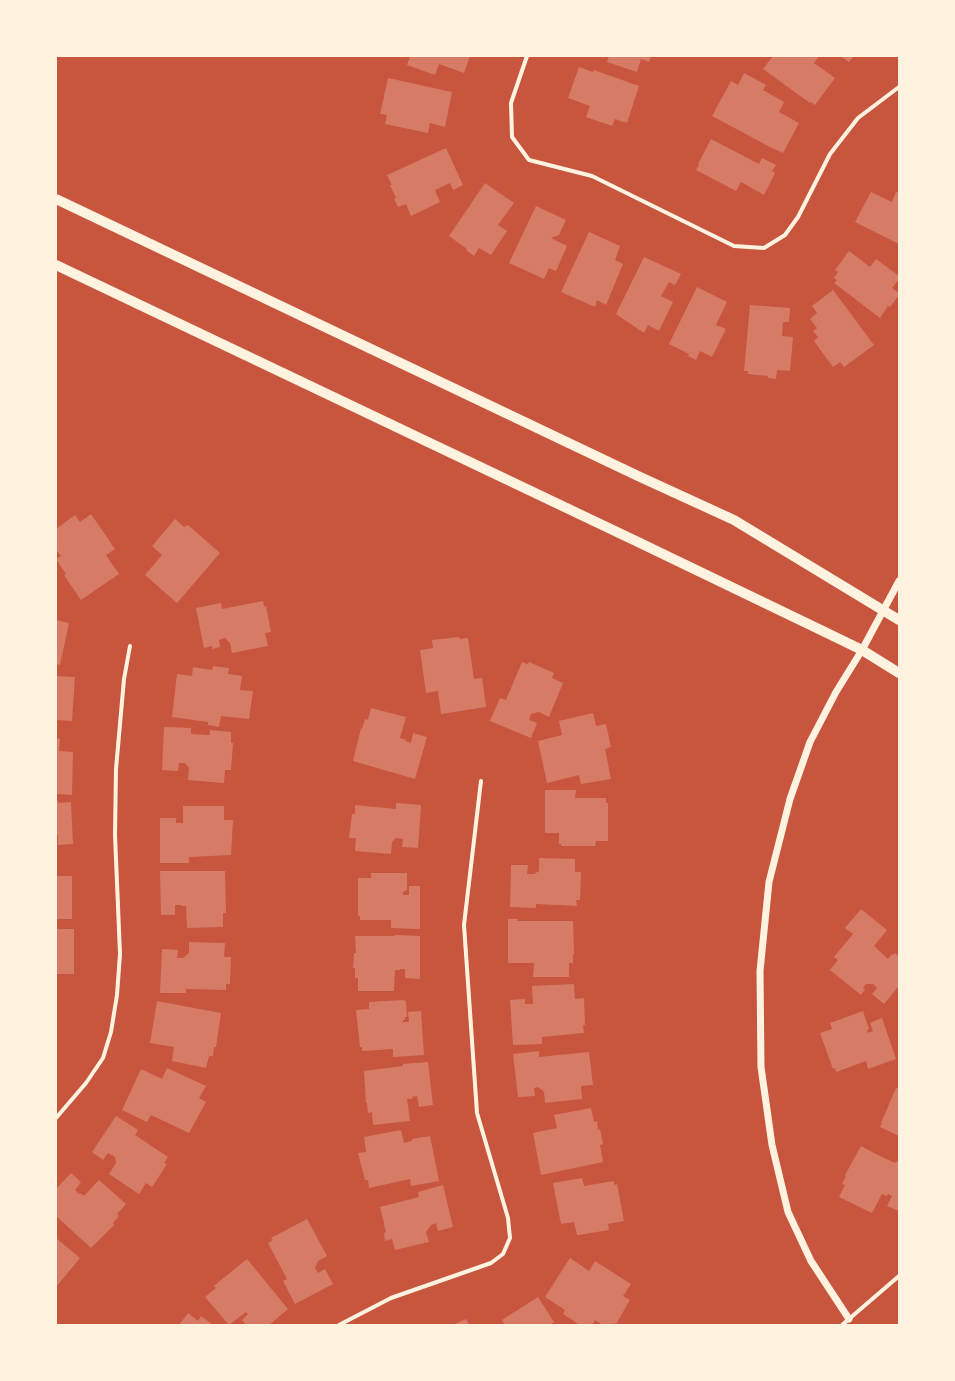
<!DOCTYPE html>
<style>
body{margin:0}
#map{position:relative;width:955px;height:1381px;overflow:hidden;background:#c8553d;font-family:"Work Sans",sans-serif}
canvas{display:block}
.frame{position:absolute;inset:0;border:57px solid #fff3e0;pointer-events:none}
</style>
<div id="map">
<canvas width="955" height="1381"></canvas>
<div class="frame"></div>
</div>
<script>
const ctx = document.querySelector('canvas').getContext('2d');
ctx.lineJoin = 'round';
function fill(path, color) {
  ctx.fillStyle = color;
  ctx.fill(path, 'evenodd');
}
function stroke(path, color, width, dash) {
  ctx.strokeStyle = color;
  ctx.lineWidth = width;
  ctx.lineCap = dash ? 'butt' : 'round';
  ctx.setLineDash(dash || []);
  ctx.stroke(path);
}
fill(new Path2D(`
 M410,56H470L464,73L439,64L435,75L407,65Z
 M609,56H651L649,62L641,59L637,72L607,62Z
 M773,56H819L814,63L835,78L815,105L811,102L810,103L763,69Z
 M840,56H854L849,62Z
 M579,67L593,72L594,70L639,86L627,123L615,119L612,126L586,117L590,106L568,98Z
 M744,73L766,85L763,90L784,102L779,112L799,123L783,153L770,147L712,116L731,81L738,85Z
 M388,78L452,92L445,127L430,123L428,133L385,124L387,115L380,114Z
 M711,139L759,164L762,158L776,165L772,171L775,173L764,195L741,182L736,191L696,170L699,165L698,164Z
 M446,148L463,185L453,190L450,183L435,190L440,202L411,216L406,204L398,207L394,199L396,198L390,185H392L387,175Z
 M485,183L514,203L498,225L507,231L491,255L479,248L474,256L466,250L467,249L449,236Z
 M871,192L892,202L896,192L899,193V244L855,222Z
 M536,206L566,220L559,235L551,238L567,246L556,271L549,268L544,279L509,263Z
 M589,232L620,246L615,260L623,264L606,305L597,300L595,307L561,292Z
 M849,251L870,267L876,259L899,276V279L892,288L899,293V295L890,307L888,306L880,318L834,283L837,280L834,278L838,272L835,270Z
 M644,257L681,274L675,285L669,282L661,296L673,302L659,331L648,325L644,333L616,314Z
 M697,287L727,302L716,325L726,329L712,357L700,351L696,360L688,356L689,354L669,344Z
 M833,290L874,345L844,367L840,362L833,367L814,341L818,337L813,331L817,328L810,319L817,313L812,306Z
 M750,305L790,308L789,322H783L782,336L793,337L790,371L777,370L776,379L768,378V376L748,374V371H744Z
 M91,514L115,549L106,555L119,574L81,600L64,575L66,574L56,559L61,556L56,550V529L75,515L80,522Z
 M175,519L184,527L188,525L220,553L177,603L145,575L162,555L152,546Z
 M263,601L264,607L266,606L271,632L265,633L268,646L232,653L230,643L225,638L219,640L220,647L212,649V646L204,648L196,608L221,603L222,609Z
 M56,620L69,623L60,665L56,664Z
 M459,637L460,639L468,638L474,679L482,678L486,707L441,714L438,691L426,693L420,650L433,648L432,640Z
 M522,662L528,664L529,662L554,673L552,678L563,683L549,717L539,712L531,714L529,720L537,723L531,738L490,721L500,698L506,700Z
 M213,666L229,668L228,674L242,676L240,690L253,691L249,719L221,716L219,727L208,725V722L172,717L177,674L192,676L193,667L212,670Z
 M56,676L75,677L72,721L56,720Z
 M371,708L406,717L400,738L406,740L405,741L411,743L413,733L427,737L415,779L353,761L361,728L362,729L365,719L368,720Z
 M593,713L596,726L606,724L611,747L605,749L611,779L581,784L579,775L547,783L538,741L562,735L559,721Z
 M164,727L191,728V734L210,735V730L231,732V743H233L231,770H225L224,783L188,780L189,768L185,763H179L178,771L162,770Z
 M56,738L60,739L59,751L73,752L72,795L56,794Z
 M545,790H576L575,798H606V803H608V841H596L595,846H561V844H559V833H545Z
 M56,801H58V803L71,802L73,844L58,845V835H56Z
 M396,803L421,805L418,848L402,847L403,839L396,838L392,842L391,854L355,851L356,838H349L352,814H355V805L396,809Z
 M183,806H224V820H233L231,855L189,857V863H160V818H176V823H183Z
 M539,858L575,859V872H581L580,900H576L577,906L536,904V908L510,907L511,865H528L527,874H534L539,871Z
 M160,871H225L226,913H223V927L187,928L186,906H181V905H175V915H161Z
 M371,873H407V890L403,892V895H409V886H420V929L391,928V920H360V916H358V878H371Z
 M56,876H72V919H56Z
 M861,909L887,930L874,946L888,959L892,954L893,955L895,953L899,957V986L884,1004L872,994L877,988L873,984H866L863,988L865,990L861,995L830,970L838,960L834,957L853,934L845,928Z
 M508,919H518L517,921H573L574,954H573V963H569V977H533L534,963H508Z
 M56,929H74V974H56Z
 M395,935L420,936V979L405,978V969H400V970H395L394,991H358V978H355V968H353L354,953H356L355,936H395Z
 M189,942L225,943L224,957H231L230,984H226V990L186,989V993H160L162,949L178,950L177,958H183L189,953Z
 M574,984L575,999L584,998L585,1025H583L584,1033L542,1037V1044L513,1045L510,1000L525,999V1004H533L532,986Z
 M403,1000L406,1001L407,1017H405V1020H403V1022H409L408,1012L421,1011L424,1055L393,1057V1049L362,1051V1047H360L356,1010L369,1009V1002Z
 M157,1001L221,1013L216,1047H214L213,1056H209L206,1068L172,1061L174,1047L150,1043Z
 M863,1011L869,1029L867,1030L868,1033L873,1031L870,1023L882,1018L896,1059L868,1069L866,1061L836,1072L835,1068L833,1069L820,1033L832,1029L830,1023Z
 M539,1051V1057L589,1052L593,1085L581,1086L582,1099L545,1103L544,1092L538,1087L534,1088L535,1096L518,1097L513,1054Z
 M428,1062L433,1105L419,1107L417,1096L412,1097V1099H407L410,1121L373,1125L372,1112L368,1113L367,1103H366L364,1071L403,1066V1064Z
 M167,1068L206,1086L199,1098L206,1102L189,1133L151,1115L147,1122L122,1110L141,1069L162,1079Z
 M896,1088L899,1089V1136L880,1127L882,1123H881Z
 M591,1108L594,1122L597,1121L598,1130L600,1129L603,1144L600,1145L603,1162L541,1175L533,1133L557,1128L554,1115Z
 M116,1116L138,1130L135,1135L168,1157L164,1163L167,1164L152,1187L146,1183L139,1194L109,1174L116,1163L115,1157L108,1153L103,1160L92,1152Z
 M401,1130L404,1143L412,1141V1139L430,1136L439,1181L411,1186L410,1179L369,1188L368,1180H365L358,1153L366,1152L364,1137Z
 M861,1146L878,1155L895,1163L896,1161L899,1163V1211L887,1206L892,1196L888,1194L887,1196L882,1194L872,1213L839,1197L845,1185L842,1184L846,1176L845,1175Z
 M71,1173L81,1182L75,1190L79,1194L80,1193L84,1196L99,1180L126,1204L117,1214L119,1216L113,1223L114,1225L91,1248L56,1216V1189Z
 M582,1178L584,1186L614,1181V1185L617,1184L624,1221L608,1224L609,1230L579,1235H577L574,1222L561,1224L553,1183Z
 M443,1185L453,1227L438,1231L436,1223L431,1225L426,1232L429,1242L395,1250L392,1239L385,1241L384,1233L386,1232L380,1207L419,1197L418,1192Z
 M307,1219L327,1256L318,1261L315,1268L318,1273L325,1269L333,1284L295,1304L283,1281L287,1279L268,1243L273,1240L271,1238Z
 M56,1238L80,1258L56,1287Z
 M570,1258L589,1271L595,1261L631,1284L623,1296L630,1300L616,1324L614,1323L612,1325H603L595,1320L592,1325H580L563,1314L565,1310L545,1297Z
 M247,1259L288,1309L269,1325H246L242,1320L248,1314L246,1312L229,1325L205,1297L216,1288L214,1286L221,1280Z
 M538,1297L554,1322L550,1325H505L502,1320Z
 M188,1313L198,1321L201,1316L213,1325H179Z
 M466,1319L469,1325H452Z`), '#d67c66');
stroke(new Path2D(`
 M527,56L511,103L512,137L529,160L592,176L734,246L764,248L785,235L798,217L830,154L858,118L899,87
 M56,1118L86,1083L103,1058L111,1032L117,995L120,954L115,835L116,769L124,679L130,646
 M339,1325L391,1298L491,1263L503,1254L510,1238L508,1218L477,1113L464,925L481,781
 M842,1325L899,1276`), '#fff3e0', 4);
stroke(new Path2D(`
 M849,1319L811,1261L788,1212L772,1145L761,1067L760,971L769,882L790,799L810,742L836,692L862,650L899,581`), '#fff3e0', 7);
stroke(new Path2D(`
 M56,199L638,476L734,520L899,620
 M56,265L638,542L827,633L862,650L899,673`), '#fff3e0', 10);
</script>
